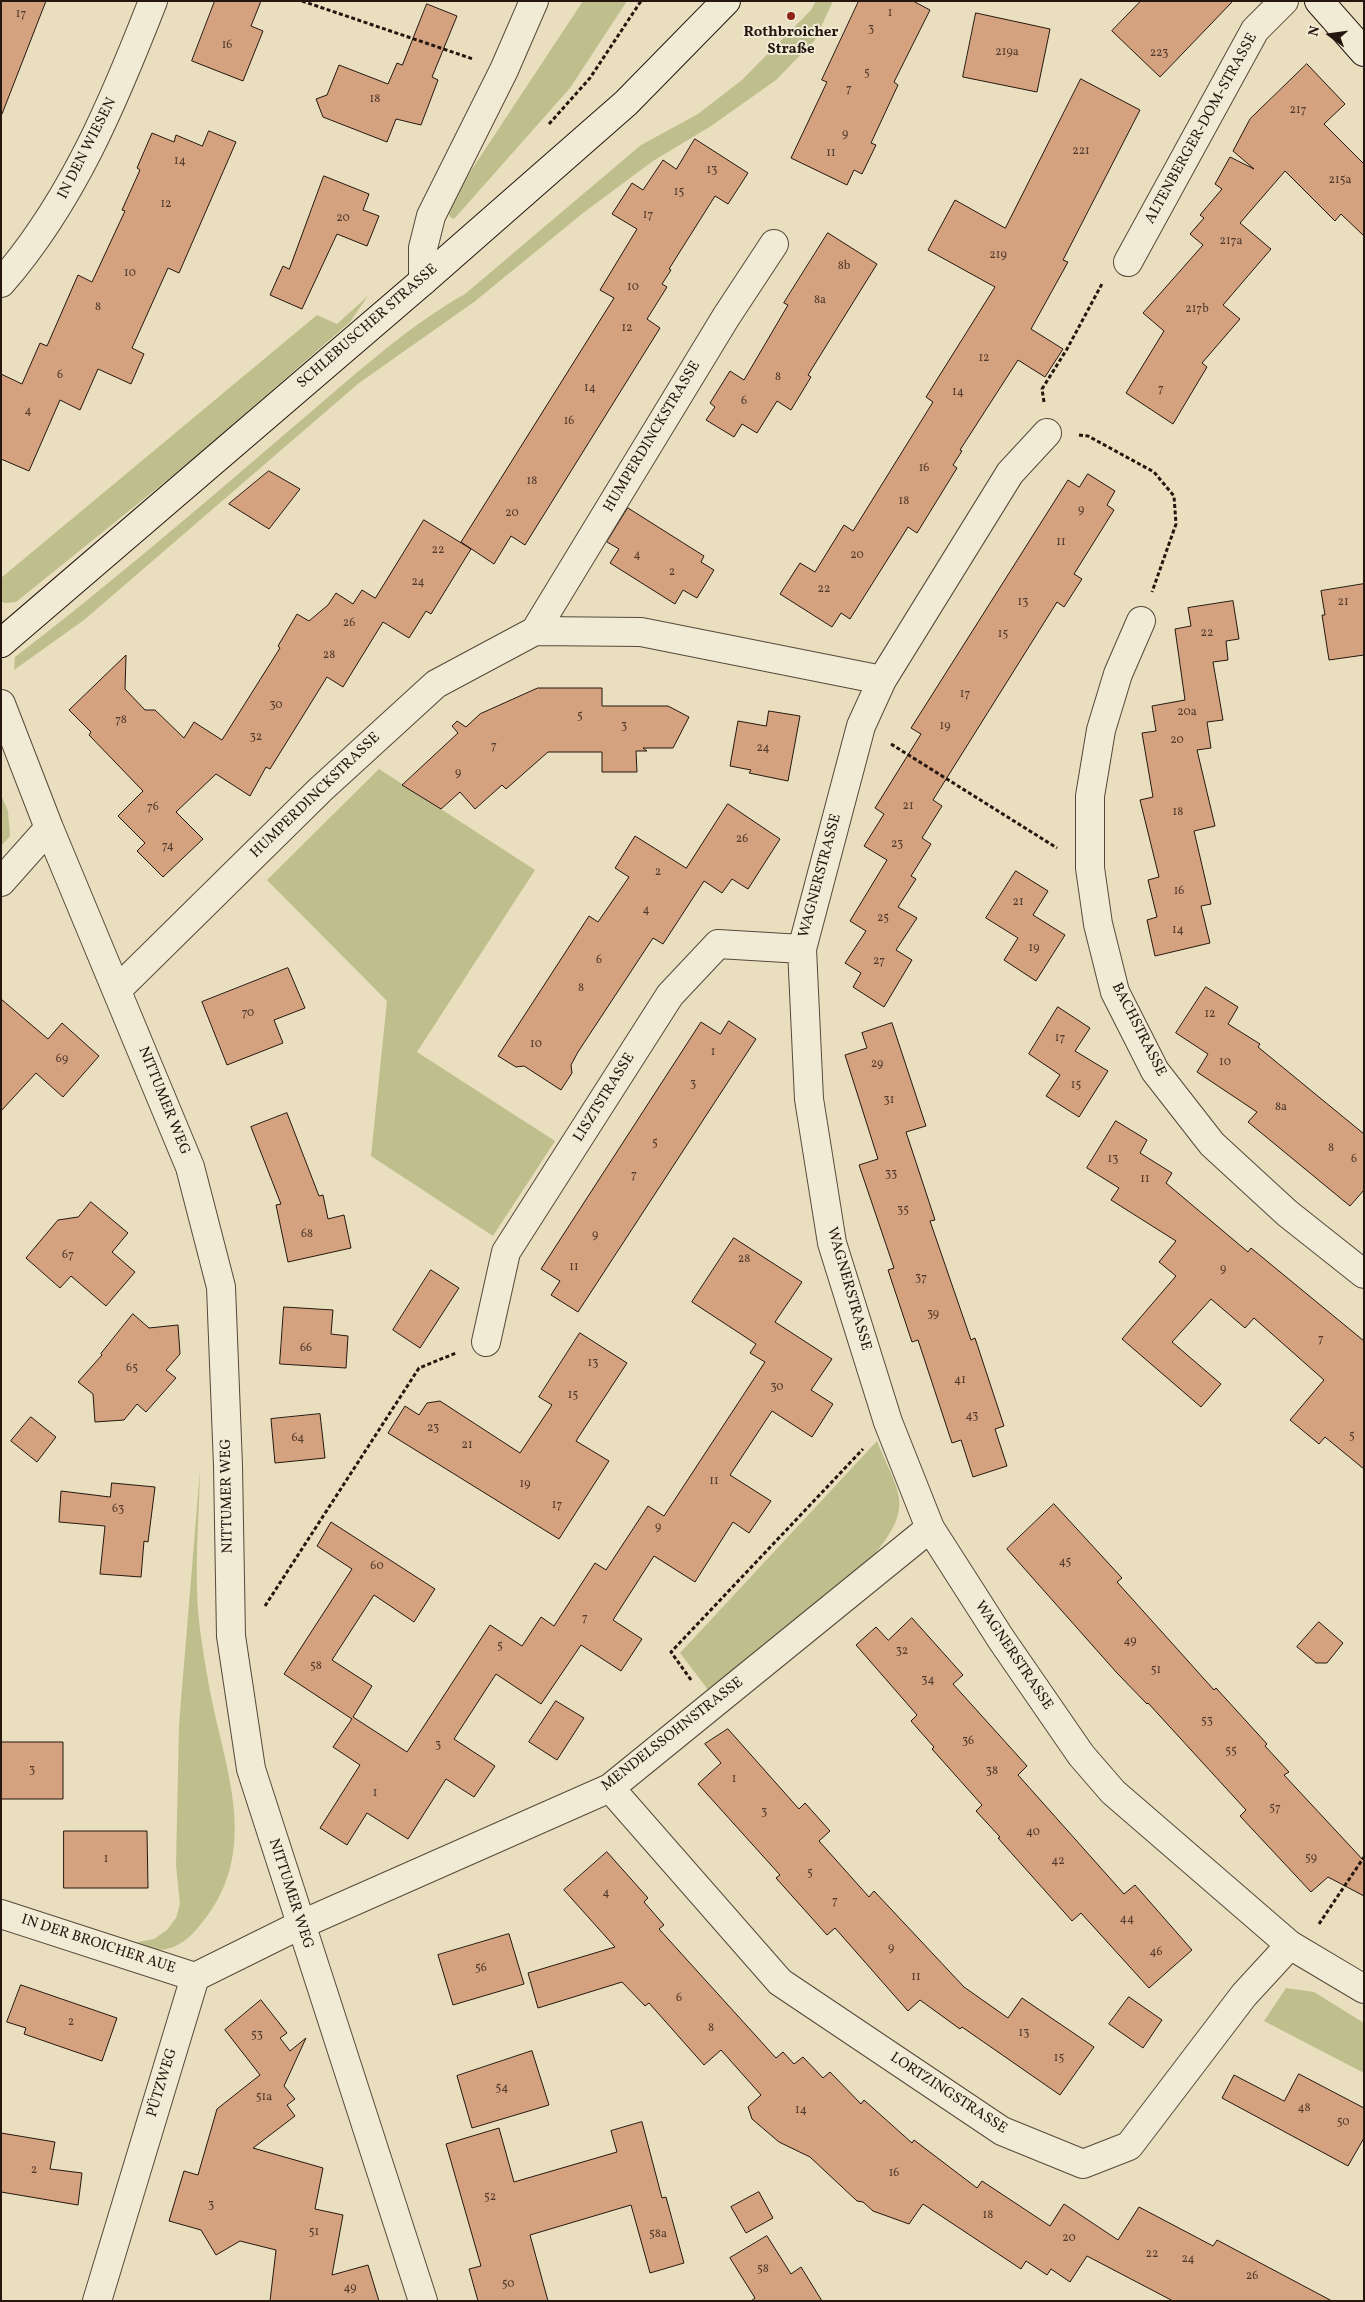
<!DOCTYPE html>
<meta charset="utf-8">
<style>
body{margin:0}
#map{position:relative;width:1365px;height:2302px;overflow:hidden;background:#e9debd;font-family:Vollkorn,serif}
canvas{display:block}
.frame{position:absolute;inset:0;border:2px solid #251710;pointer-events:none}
.north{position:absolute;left:1305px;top:10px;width:50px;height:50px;-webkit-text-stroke:4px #f1ead4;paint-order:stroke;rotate:284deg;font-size:14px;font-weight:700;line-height:20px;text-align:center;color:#251710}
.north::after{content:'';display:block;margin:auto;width:18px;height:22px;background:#251710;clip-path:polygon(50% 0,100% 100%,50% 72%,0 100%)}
</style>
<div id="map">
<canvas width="1365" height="2302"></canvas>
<div class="frame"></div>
<div class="north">N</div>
</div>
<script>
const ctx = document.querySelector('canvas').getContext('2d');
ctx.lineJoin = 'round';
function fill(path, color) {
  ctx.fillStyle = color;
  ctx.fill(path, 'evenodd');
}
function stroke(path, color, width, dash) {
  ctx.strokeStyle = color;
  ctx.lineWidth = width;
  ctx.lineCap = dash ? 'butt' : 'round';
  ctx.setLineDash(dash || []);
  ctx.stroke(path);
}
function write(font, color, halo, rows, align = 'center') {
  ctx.font = font + ' Vollkorn,serif';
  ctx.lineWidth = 4;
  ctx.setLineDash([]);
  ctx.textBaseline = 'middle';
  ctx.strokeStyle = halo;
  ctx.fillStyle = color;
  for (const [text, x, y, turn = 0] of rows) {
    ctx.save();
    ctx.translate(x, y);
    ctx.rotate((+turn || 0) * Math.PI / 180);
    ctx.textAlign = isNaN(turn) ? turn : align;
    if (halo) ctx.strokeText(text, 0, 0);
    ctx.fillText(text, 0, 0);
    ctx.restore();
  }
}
fill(new Path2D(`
 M583,1H627L570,88L454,219L450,217L447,207Z
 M816,1H833L815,40L776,80L711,126L653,161L583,213L474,302L359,383L84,620L14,670L15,657C110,584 201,506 292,428C346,383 404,328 465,294L641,145L698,114L742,80L811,10Z
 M368,296L350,322L192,460L16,602L5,603L1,601V578L317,315L337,324Z
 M379,769L535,870L417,1052L555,1141L493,1236L371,1156L387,1001L267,880Z
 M1,795L8,811L10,836L1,846Z
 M877,1441C899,1495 915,1505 874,1555L709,1691L680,1653Z
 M200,1470C199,1520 194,1572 199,1622C203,1653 208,1684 215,1715C233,1792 256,1863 196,1930C177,1951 158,1955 133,1943L154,1939L167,1930L176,1918L180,1904L176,1865L179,1725Z
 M1286,1988L1314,1992L1364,2023V2073L1264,2021Z`), '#bebf8c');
const building = new Path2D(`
 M1,1H46L2,114H1Z
 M215,1H261L251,26L263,31L243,81L192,61Z
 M859,1H913L930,10L894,82L898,85L871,143L876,145L862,174L854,170L847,185L791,158L827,82L822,80Z
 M1141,1H1233L1160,77L1112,31Z
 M427,4L457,16L432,77L438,80L421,125L396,119L387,142L323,117L316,99L327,95L339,65L388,84L397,63L402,65Z
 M976,13L1050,29L1037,92L963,77Z
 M1307,64L1345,104L1324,124L1364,164V236L1341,214L1335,221L1285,171L1240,223L1271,249L1223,305L1240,319L1202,363L1207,367L1173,424L1126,393L1164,331L1143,313L1203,245L1190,234L1204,218L1200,215L1222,189L1215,184L1230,157L1254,169L1233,151L1250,119Z
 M1081,79L1140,110L1063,260L1068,262L1031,329L1063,349L1045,377L1018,360L960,450L962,451L953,465L957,468L917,533L908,527L850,619L841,613L832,627L780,594L800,563L815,572L844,525L853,531L933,402L926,397L995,287L928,250L955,200L1005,228Z
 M209,131L236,142L179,273L168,268L132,348L144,354L131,384L98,369L80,410L60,400L29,471L1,459V374L22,384L40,343L47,346L78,275L92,282L125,211L122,210L140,170L137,168L152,133L174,142L176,135L202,146Z
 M695,139L748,173L728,204L715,196L669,269L671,270L662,284L667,287L647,319L660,328L525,545L511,536L494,564L461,542L614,298L600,290L637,229L612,214L632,183L643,190L663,160L676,169Z
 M324,176L369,194L363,210L379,216L367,246L337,234L302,309L270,295L283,266L289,269Z
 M828,233L877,264L808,375L811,377L791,410L777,401L757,433L742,424L734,437L706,420L715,407L710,403L730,371L744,380L788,305L784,303Z
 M269,471L300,489L269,529L229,504Z
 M1088,474L1115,491L1107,505L1114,510L1074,574L1082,579L1064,607L1057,602L933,800L942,806L922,838L931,844L911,876L916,879L898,907L917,918L896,950L912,960L884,1007L853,987L861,973L845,963L866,931L850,921L887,860L864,846L884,814L875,808L921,734L911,728L1068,480L1079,487Z
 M628,508L704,556L701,562L714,570L697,598L683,590L675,604L610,563L619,549L607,542Z
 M424,520L471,549L431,614L426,611L409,638L383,622L343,687L327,677L270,769L266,767L250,796L216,774L176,812L203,839L163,877L137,851L145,843L118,816L143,791L89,735L91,732L69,710L126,655L125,689L145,710H155L184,738L194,722L222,740L280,648L278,646L297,614L309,621L328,605L336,593L353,604L362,590L375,598Z
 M1364,584V655L1329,660L1322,615H1325L1321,591Z
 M1233,601L1239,639L1226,641L1228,660L1213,662L1223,720L1207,722L1211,748L1197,750L1215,826L1194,831L1211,904L1201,906L1210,943L1155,956L1147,920L1157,917L1148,880L1159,877L1140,800L1153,797L1142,733L1156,731L1152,706L1185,700L1175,629L1191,626L1188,608Z
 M538,688H602V706H668L689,717L673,748H643L647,751H636L637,772H602V752H548L506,789L502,785L475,809L460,792L441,809L402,785L458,733L452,726L457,721L466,727L480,714Z
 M769,711L800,716L788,781L749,773L751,770L730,766L738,721L766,726Z
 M728,804L780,839L748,889L732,879L722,893L704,881L663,944L653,938L578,1052L571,1065L572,1073L561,1090L524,1066L516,1067L498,1056L589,916L598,922L629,877L615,868L635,836L686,868Z
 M1016,871L1048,891L1033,915L1065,935L1036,981L1004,960L1018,938L986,918Z
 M288,968L305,1008L274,1020L283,1043L227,1065L202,1002Z
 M1206,987L1238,1007L1228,1024L1260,1044L1258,1047L1364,1134V1190L1350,1206L1248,1122L1257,1112L1197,1072L1208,1054L1176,1033Z
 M1,999L48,1039L62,1023L99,1056L63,1097L36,1073L1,1111Z
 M1058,1007L1090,1028L1075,1051L1108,1071L1079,1117L1046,1096L1060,1075L1029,1054Z
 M729,1021L756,1039L578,1312L551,1295L560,1281L541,1269L701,1022L720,1034Z
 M892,1023L926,1126L906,1132L935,1220L930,1221L971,1340L975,1338L1004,1426L995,1429L1007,1466L973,1477L961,1440L952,1443L918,1340L912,1342L888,1270L894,1268L859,1165L878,1159L845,1055L867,1048L862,1033Z
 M287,1113L319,1196L323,1195L328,1219L344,1215L351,1248L288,1262L276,1205L281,1204L251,1127Z
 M1116,1121L1147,1140L1140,1153L1172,1173L1166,1183L1248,1252L1251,1248L1364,1341V1469L1325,1437L1319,1444L1290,1420L1324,1380L1254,1318L1245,1328L1211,1299L1172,1342L1221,1384L1201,1407L1122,1339L1176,1276L1159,1262L1176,1241L1111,1200L1119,1188L1087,1168Z
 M91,1202L128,1233L112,1252L135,1272L106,1306L71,1276L60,1288L26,1258L58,1220L78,1217Z
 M734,1238L802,1282L775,1322L832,1359L811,1390L833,1404L812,1437L772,1411L730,1475L771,1501L749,1533L733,1522L695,1582L654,1556L613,1620L642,1639L621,1671L581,1645L541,1704L496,1674L454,1739L495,1766L474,1797L446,1779L408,1839L367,1813L347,1845L320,1828L360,1765L333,1747L352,1719L284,1674L352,1569L317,1546L331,1522L435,1589L414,1622L374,1595L332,1660L372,1686L353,1717L407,1752L490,1625L522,1646L541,1617L554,1626L595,1563L606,1570L648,1506L664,1516L765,1362L750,1353L756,1344L692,1302Z
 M431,1270L459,1288L420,1348L393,1330Z
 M284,1307L333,1310L331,1334L348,1336L346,1368L280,1364Z
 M133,1314L149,1328L178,1325L180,1354L166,1370L176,1378L146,1412L137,1404L124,1420L95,1422L93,1394L78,1382L102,1355L101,1354Z
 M580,1333L627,1363L576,1441L609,1461L559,1539L388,1433L405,1406L419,1415L427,1403L440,1401L520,1453L552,1405L539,1397Z
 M320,1414L325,1458L275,1463L271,1419Z
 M31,1417L56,1437L37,1462L11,1441Z
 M112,1483L155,1487L148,1542L144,1541L141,1577L100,1574L105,1526L59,1522L61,1491L110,1497Z
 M1054,1504L1122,1578L1117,1582L1214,1690L1216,1688L1267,1744L1265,1746L1289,1772L1284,1775L1364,1861V1896L1328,1877L1311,1892L1240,1816L1246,1810L1148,1703L1147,1704L1117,1673L1007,1549Z
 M912,1618L963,1675L953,1684L1027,1766L1018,1775L1124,1894L1135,1885L1192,1950L1149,1988L1081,1913L1072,1921L998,1838L1000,1837L976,1811L982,1805L932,1749L934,1747L911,1721L917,1715L856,1645L876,1627L888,1640Z
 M1319,1622L1343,1643L1327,1663H1316L1297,1647Z
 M556,1701L584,1718L557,1760L529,1742Z
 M728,1729L799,1809L805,1803L830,1831L819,1841L869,1897L874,1891L964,1987L1008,2018L1022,1998L1094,2047L1060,2095L962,2027L960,2029L920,2000L908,2011L835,1928L827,1935L776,1878L780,1875L698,1784L721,1763L705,1744Z
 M1,1742H63V1799H1Z
 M64,1831H147L148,1888H64Z
 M607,1852L648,1898L644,1902L664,1925L659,1929L776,2058L783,2052L794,2064L803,2057L823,2078L830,2072L861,2104L864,2100L912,2143L914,2140L977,2188L982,2181L1050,2226L1064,2204L1118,2240L1139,2207L1213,2246L1217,2240L1332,2301H1173L1087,2256L1070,2282L1051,2269L1047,2275L1026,2261L1021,2269L923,2204L909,2224L873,2211L863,2202L857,2201L810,2157L779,2142L752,2119L748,2107L761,2095L721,2050L704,2065L649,2003L645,2006L622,1982L538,2008L528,1973L615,1947L564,1890Z
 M509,1934L524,1984L453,2005L438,1955Z
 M21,1985L117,2018L102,2061L24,2034L26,2028L7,2022Z
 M1129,1997L1162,2020L1143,2048L1109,2024Z
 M261,2000L287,2033L280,2038L290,2051L306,2038L284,2086L295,2099L287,2105L295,2116L253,2148L323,2168L315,2209L343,2215L332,2275L368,2265L379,2301H270L276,2250L240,2241L216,2255L201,2230L169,2221L184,2171L198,2175L217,2109L260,2075L225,2030Z
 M532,2051L549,2105L472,2128L457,2076Z
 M1299,2074L1364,2108V2138L1348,2166L1222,2098L1234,2075L1284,2101Z
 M642,2122L662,2198L666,2197L684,2263L650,2273L631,2205L530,2235L548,2301H478L469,2269L481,2266L446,2144L499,2128L514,2182L617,2152L611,2131Z
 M1,2133L55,2142L50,2169L82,2173L78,2205L1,2192Z
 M759,2192L773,2218L746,2233L731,2207Z
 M767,2236L791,2274L801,2267L822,2301H751L755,2298L730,2258Z`);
fill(building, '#d5a27f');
stroke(building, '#251710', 1);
const street = new Path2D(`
 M1128,262L1255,30L1284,1
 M423,281V248L431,216L504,70L534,1
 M1,283C72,202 114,101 153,1
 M1047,433L1010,473L882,680L861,726L802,949L809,1099L832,1243L888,1422L930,1528L1001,1639L1081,1755L1113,1792L1290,1945L1364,1989
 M1141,621L1118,674L1101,730L1090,796V868L1098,924L1115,992L1155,1071L1212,1144L1287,1213L1364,1274
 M535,631L726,317L774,244
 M1,704L49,828L190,1167L221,1287L228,1466L231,1636L251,1769L423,2301
 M1,882L49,828
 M118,989L320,790L436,684L535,631L641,632L882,680
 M486,1342L506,1252L670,995L718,944L802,949
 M610,1788L780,1982L1002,2131L1083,2164L1129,2146L1244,1995L1290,1945
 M1,1914L195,1977
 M97,2301L195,1977L300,1925L610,1788L930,1528`);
const secondary = new Path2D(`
 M1319,1L1364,52
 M1,643L423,281L626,103L726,1`);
stroke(street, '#56493b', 30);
stroke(secondary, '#251710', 30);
stroke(new Path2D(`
 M302,1L473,59
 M549,124L590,78L641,1
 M1044,402L1042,389L1067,349L1103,282
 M1079,435L1088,436L1154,472L1174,496L1176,524L1152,592
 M891,744L1057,848
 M265,1606L419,1368L456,1353
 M691,1680L671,1652L863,1449
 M1319,1924L1364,1857`), '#251710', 3, [4, 2.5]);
stroke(street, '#f1ead4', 28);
stroke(secondary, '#f1ead4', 28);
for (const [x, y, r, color] of [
 [791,16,5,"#8f2418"]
]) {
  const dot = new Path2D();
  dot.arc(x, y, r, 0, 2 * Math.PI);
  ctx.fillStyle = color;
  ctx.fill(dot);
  stroke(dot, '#f1ead4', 2);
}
write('12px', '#513a2c', null, [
 ["1",890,14],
 ["17",21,15],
 ["3",871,30],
 ["16",227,46],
 ["219a",1007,53],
 ["223",1159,54],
 ["5",867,74],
 ["7",849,90],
 ["18",375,100],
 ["217",1298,111],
 ["9",845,135],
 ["221",1081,152],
 ["11",831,154],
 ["14",180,162],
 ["13",712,171],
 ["215a",1340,181],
 ["15",679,193],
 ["12",166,205],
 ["17",648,216],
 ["20",343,219],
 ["217a",1231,242],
 ["219",998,256],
 ["8b",844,267],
 ["10",130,274],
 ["10",633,288],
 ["8a",820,301],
 ["8",98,308],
 ["217b",1197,310],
 ["12",627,329],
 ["12",984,359],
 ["6",60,376],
 ["8",778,378],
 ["14",590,389],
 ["7",1161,390],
 ["14",958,393],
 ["6",744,402],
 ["4",28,412],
 ["16",569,422],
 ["16",924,469],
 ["18",532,482],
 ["18",904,502],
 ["9",1081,511],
 ["20",512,514],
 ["11",1061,543],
 ["22",438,551],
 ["4",637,556],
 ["20",857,556],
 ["2",672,573],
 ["24",418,583],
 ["22",824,590],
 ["13",1023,603],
 ["21",1343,603],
 ["26",349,624],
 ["22",1207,634],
 ["15",1003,635],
 ["28",329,656],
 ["17",965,695],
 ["30",276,706],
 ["20a",1187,713],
 ["5",580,717],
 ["78",121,721],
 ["3",624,727],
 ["19",945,727],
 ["32",256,738],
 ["20",1177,741],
 ["7",494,747],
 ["24",763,749],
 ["9",458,774],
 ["21",908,807],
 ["76",153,808],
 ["18",1178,813],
 ["26",742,840],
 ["23",897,845],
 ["74",168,847],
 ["2",658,873],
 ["16",1179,892],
 ["21",1018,903],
 ["4",646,911],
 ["25",883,919],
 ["14",1178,931],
 ["19",1034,949],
 ["6",599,961],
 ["27",879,962],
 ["8",581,989],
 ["70",248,1014],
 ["12",1210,1015],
 ["17",1060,1039],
 ["10",536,1045],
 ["1",713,1053],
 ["69",62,1060],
 ["10",1225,1063],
 ["29",877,1065],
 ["3",693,1085],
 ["15",1076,1086],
 ["31",889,1101],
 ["8a",1281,1108],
 ["5",655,1144],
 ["8",1331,1149],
 ["13",1113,1160],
 ["6",1354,1160],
 ["33",891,1175],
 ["7",634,1176],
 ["11",1145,1180],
 ["35",903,1211],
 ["68",307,1235],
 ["9",595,1236],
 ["67",68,1256],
 ["28",744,1260],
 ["11",574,1268],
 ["9",1223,1270],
 ["37",921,1279],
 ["39",933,1315],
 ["7",1321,1340],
 ["66",306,1349],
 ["13",593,1364],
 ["65",132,1369],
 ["41",960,1381],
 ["30",777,1388],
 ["15",573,1396],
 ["43",972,1417],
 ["23",433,1429],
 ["5",1352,1437],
 ["64",298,1439],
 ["21",467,1446],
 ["11",714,1482],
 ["19",525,1485],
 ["17",557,1506],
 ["63",118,1510],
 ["9",658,1528],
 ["45",1065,1563],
 ["60",377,1567],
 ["7",585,1619],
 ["49",1130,1642],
 ["5",500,1647],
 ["32",902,1652],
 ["58",316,1667],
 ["51",1156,1671],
 ["34",928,1681],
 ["53",1207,1722],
 ["36",968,1742],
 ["3",438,1746],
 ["55",1231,1752],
 ["3",32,1771],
 ["38",992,1772],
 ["1",734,1780],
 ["1",375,1794],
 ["57",1275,1809],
 ["3",764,1813],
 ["40",1033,1833],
 ["59",1311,1859],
 ["1",106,1860],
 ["42",1058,1862],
 ["5",810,1874],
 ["4",606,1894],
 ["7",835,1902],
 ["44",1127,1920],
 ["9",891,1949],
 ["46",1156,1953],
 ["56",481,1969],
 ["11",916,1978],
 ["6",679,1999],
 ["2",71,2023],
 ["8",711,2029],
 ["13",1024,2034],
 ["53",257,2036],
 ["15",1059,2059],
 ["54",502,2089],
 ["51a",264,2098],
 ["48",1304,2109],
 ["14",801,2111],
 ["50",1343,2123],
 ["2",34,2171],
 ["16",894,2174],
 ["52",490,2198],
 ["3",211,2206],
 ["18",988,2216],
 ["51",314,2233],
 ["58a",658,2235],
 ["20",1069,2239],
 ["22",1152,2255],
 ["24",1188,2260],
 ["58",763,2270],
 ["26",1252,2277],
 ["50",508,2285],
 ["49",350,2289]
]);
write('bold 15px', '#251710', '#f1ead4', [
 ["Rothbroicher",791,33],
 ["Straße",791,50]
]);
write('15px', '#251710', '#f1ead4', [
 ["ALTENBERGER-DOM-STRASSE",1202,129,-61],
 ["IN DEN WIESEN",88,149,-63],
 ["SCHLEBUSCHER STRASSE",368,327,-41],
 ["HUMPERDINCKSTRASSE",653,437,-59],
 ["HUMPERDINCKSTRASSE",316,796,-44],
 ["WAGNERSTRASSE",821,876,-75],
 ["BACHSTRASSE",1138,1030,63],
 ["LISZTSTRASSE",605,1098,-58],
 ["NITTUMER WEG",163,1101,68],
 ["WAGNERSTRASSE",848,1289,74],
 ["NITTUMER WEG",228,1496,-91],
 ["WAGNERSTRASSE",1013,1656,56],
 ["MENDELSSOHNSTRASSE",673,1735,-38],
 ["NITTUMER WEG",290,1894,72],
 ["IN DER BROICHER AUE",98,1945,18],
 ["PÜTZWEG",163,2083,-73],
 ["LORTZINGSTRASSE",948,2094,33]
]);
</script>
